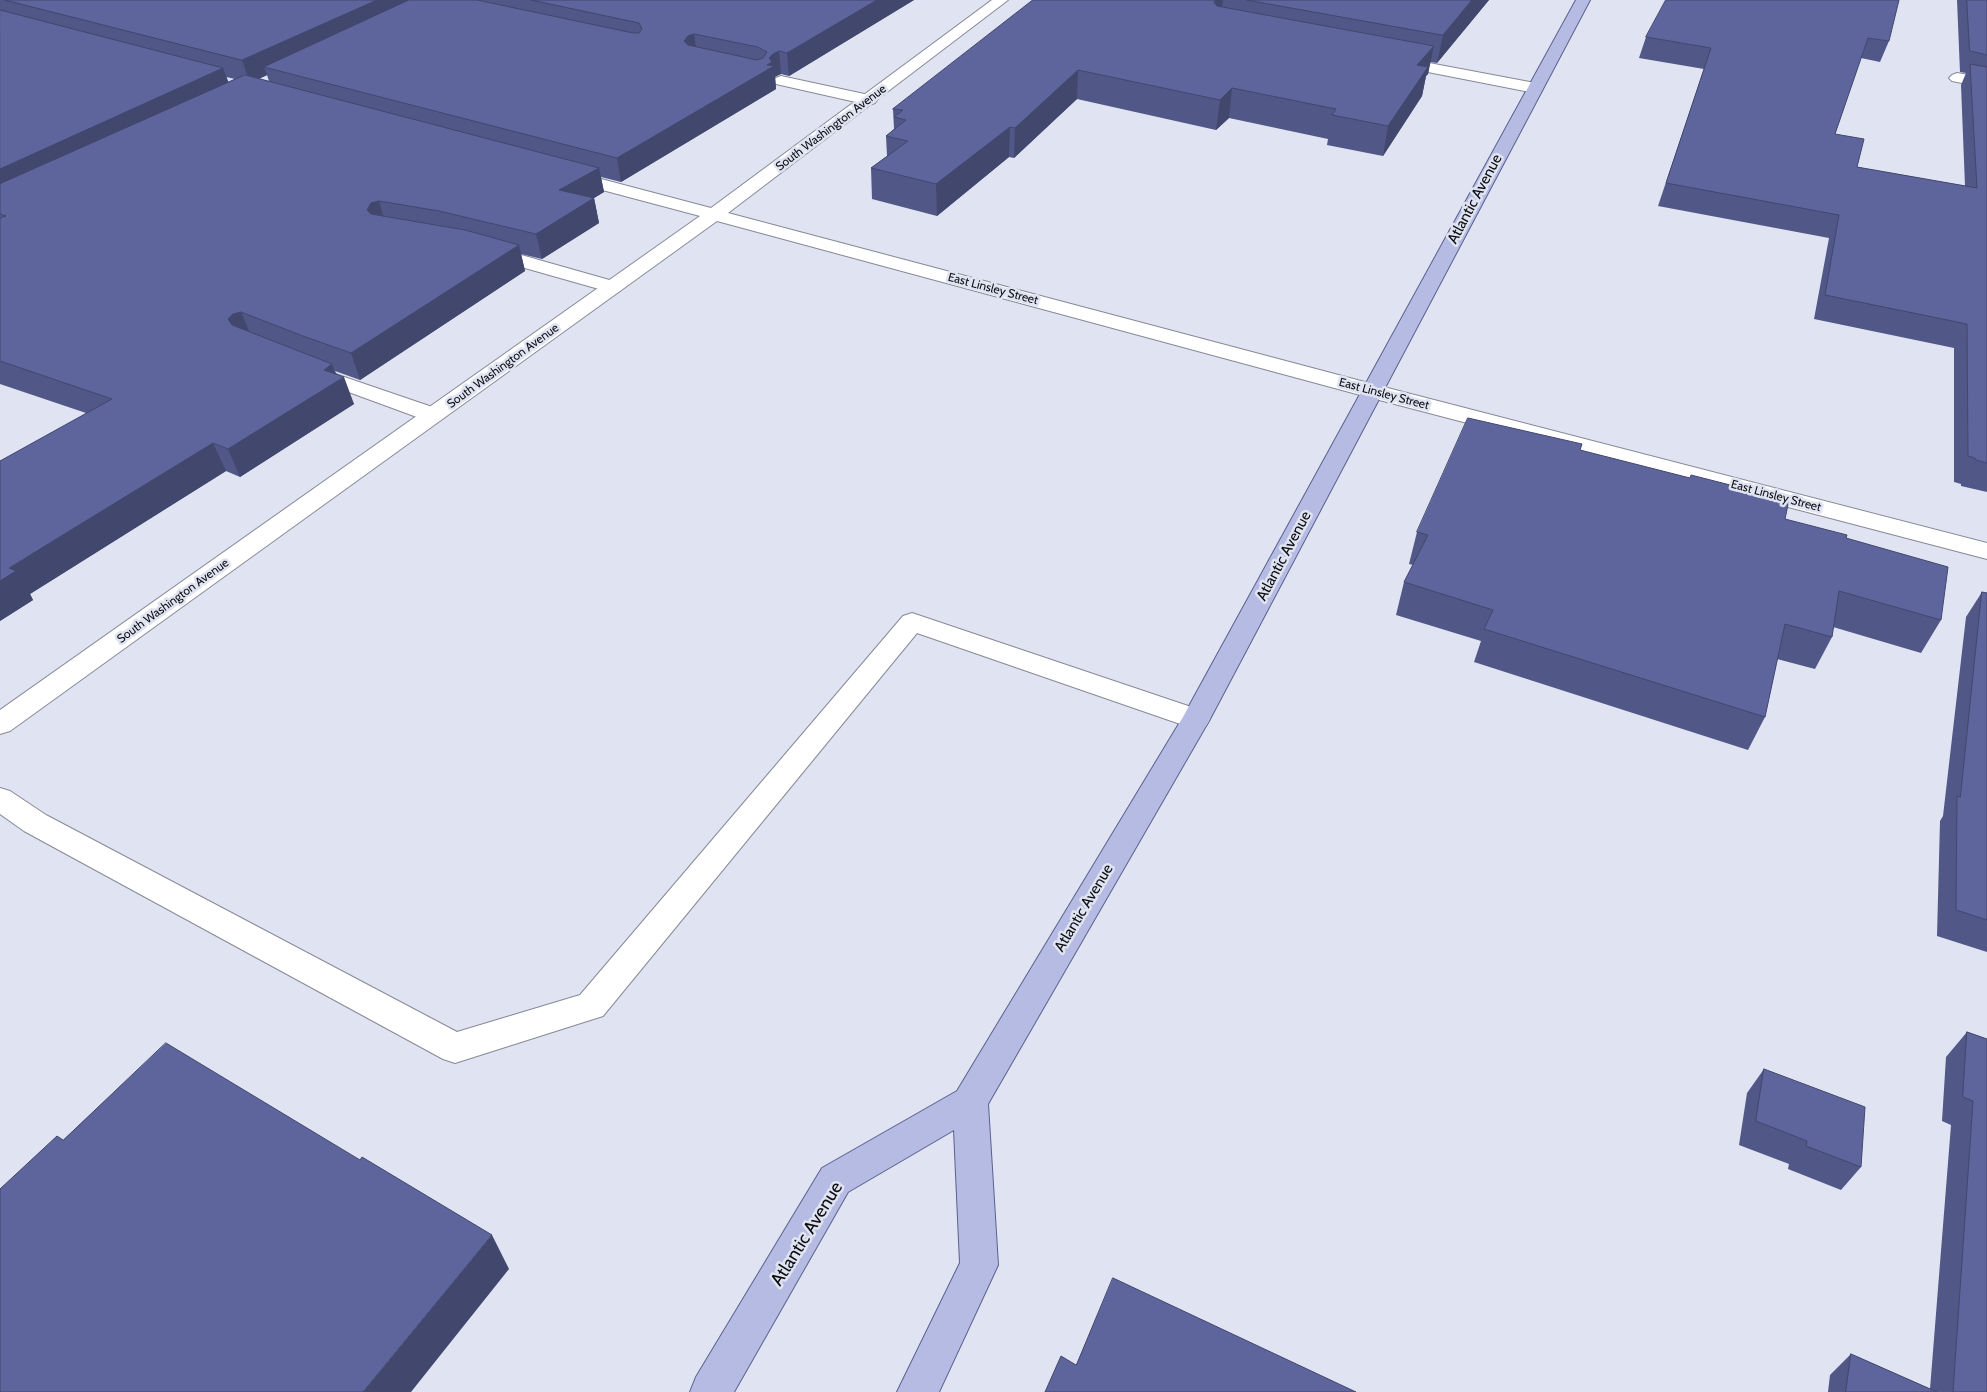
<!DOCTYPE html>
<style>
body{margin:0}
canvas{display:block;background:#e0e3f1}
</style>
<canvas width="1987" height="1392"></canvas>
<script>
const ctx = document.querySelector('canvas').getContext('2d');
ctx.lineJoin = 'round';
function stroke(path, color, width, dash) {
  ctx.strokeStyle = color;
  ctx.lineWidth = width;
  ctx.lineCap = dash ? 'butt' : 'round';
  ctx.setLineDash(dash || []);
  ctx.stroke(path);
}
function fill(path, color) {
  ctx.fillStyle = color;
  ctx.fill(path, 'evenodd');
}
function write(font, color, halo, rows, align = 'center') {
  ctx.font = font + ' Cabin,sans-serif';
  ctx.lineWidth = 5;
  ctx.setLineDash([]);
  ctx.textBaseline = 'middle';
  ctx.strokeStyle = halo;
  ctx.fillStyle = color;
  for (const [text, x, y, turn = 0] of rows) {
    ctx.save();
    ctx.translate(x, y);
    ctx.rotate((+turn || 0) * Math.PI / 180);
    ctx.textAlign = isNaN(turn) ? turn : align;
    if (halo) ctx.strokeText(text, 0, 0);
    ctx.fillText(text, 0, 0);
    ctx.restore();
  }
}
const service = new Path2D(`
 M1392,56L1535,83L1541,85L1543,88L1541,91L1535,93L1387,64L1384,61L1387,58Z
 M1957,73L1987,78V88L1952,81L1949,78L1952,75Z
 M781,76L869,95L875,97L877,100L875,103L869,105L776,84L773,81L776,78Z
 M486,245L620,283L623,287L620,291L613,293L479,255L477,251L479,247Z
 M312,366L441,410L444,415L441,420L433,422L425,420L305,376L301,372L305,368Z
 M912,613L1206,712L1210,719L1206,726L1196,729L1186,726L917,633L603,1016L455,1063L443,1059L24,831L0,814V788L10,791L46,815L457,1032L580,995L903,616Z`);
const minor = new Path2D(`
 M992,0H1008L728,213L1380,386L1987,543V559L1364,396L717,221L10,731L0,734V710L700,216L561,179L558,175L561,171L567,170L711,208Z`);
const primary = new Path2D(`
 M1576,0H1590L1210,719L988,1104L998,1265L939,1392H897L960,1263L954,1130L848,1192L734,1392H690L696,1377L822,1168L957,1091L1183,717Z`);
stroke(service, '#878a96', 2);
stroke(minor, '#878a96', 2);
stroke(primary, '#5a618e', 2);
fill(service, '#fff');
fill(minor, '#fff');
fill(primary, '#b5bbe3');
fill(new Path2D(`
 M0,0H914L789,76L781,74L775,76L776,89L621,182L601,177L604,192L594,198L599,223L542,259L521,254L525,271L360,380L335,371L354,404L240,477L226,471L30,594L33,600L0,621L86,413L0,384ZM267,75L269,81L259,79ZM226,77L235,79L228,82Z
 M1033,0H1489L1437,63L1430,62L1428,74L1426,76L1422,96L1383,156L1327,145L1328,139L1229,118L1216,130L1077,99L1014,158L1009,157L937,216L872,199L871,168L887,156L886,136L894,129L893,109Z
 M1666,0L1889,41L1880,62L1861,58L1835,134L1857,167L1965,186L1961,85L1966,73L1960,72L1957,0H1987V492L1961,486V484L1954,482V348L1814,319L1829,238L1658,206L1704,69L1639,58L1646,37Z
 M1580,450L1785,519L1846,538L1941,620L1921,653L1833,627L1832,637L1815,669L1777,659L1765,717L1748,750L1474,662L1481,641L1396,615L1404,582L1413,565L1409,564L1417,532Z
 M1982,592L1987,593V952L1937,936L1940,821L1943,816L1966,617Z
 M1967,1032L1987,1039V1392H1828L1830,1375L1851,1354L1930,1389L1951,1125L1942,1121L1946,1057Z
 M1764,1069L1861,1167L1841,1190L1788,1169L1789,1164L1739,1145L1747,1093Z`), '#515787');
fill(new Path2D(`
 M377,0H423L264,67L267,75L250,83L242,60Z
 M877,0H914L789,76L787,53Z
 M1215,0H1223L1220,23L1214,2Z
 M1472,0H1489L1437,63L1443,35Z
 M694,34L697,56L684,41L688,36Z
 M1434,46L1428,74L1426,76L1422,96L1383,156L1388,126L1417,65Z
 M779,51L781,74L775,77L776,89L621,182L617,158L769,58L773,54Z
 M223,68L232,91L0,199V169Z
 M1078,70L1077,99L1014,158L1015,128Z
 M1232,88L1229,118L1216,130L1220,100Z
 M1010,127L1009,157L937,216L936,184Z
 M599,168L604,192L594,198L599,223L542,259L536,234L559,190Z
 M379,201L386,226L378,228L367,210L371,203Z
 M519,245L525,271L360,380L351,353Z
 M241,312L252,338L239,346L228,319L233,314Z
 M332,364L338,381L344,377L354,404L240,477L228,449L324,370Z
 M213,443L226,471L30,594L33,600L0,621V581L9,568Z
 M492,1235L509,1269L411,1392H363Z`), '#42476e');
const building = new Path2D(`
 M5,0H377L242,60Z
 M409,0H477L633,33H639L642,29L639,23L531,0H877L787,53L779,51L773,54L769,58L772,62L767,65L774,66L617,158L264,67ZM694,34L758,47L767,52L763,58L757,60L688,45L684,41L688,36Z
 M1033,0H1215L1214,2L1217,6L1434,46L1417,65L1428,67L1388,126L1332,115L1336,109L1232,88L1220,100L1078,70L1015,128L1010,127L936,184L871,168L908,141L886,136L906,120L894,117L903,110L893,109Z
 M1247,0H1472L1443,35Z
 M1666,0H1899L1889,41L1868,38L1835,134L1864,139L1857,167L1977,188L1970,64L1987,67V463L1976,460L1975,458L1968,456L1967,324L1825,295L1839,215L1666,183L1711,48L1646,37Z
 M1967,0H1987V55L1970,51Z
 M0,10L223,68L0,169Z
 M245,75L599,168L559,190L594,198L536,234L439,211L379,201L371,203L367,210L371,214L465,230L519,245L351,353L303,336L241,312L233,314L228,319L232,325L332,364L324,370L344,377L228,449L213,443L9,568L16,571L0,581V461L112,399L0,361V218L6,216L0,214V184Z
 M1468,418L1582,444L1580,450L1690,478L1691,475L1789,500L1785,519L1847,535L1846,538L1948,567L1941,620L1839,591L1832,637L1785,624L1765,717L1484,629L1493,610L1404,582L1428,535L1417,532Z
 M1982,592L1987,593V920L1956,910L1957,796L1960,797Z
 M1967,1032L1987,1039V1392H1953L1973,1101L1963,1097Z
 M166,1043L360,1160L362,1157L492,1235L363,1392H0V1189L57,1136L63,1140Z
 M1764,1069L1865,1107L1861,1167L1806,1146L1807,1141L1756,1121Z
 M1113,1278L1356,1392H1045L1061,1356L1076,1365Z
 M1851,1354L1937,1392H1846Z`);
fill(building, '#5e659d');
stroke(building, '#42476e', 1);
write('12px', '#0c0d11', '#e0e3f1', [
 ["South Washington Avenue",831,128,-37],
 ["East Linsley Street",993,289,15],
 ["South Washington Avenue",503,366,-36],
 ["East Linsley Street",1384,394,15],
 ["East Linsley Street",1776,496,15],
 ["South Washington Avenue",173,601,-36]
]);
write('15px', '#0c0d11', '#e0e3f1', [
 ["Atlantic Avenue",1475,199,-62],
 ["Atlantic Avenue",1284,556,-62],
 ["Atlantic Avenue",1084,908,-59]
]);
write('18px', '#0c0d11', '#e0e3f1', [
 ["Atlantic Avenue",807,1234,-58]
]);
</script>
